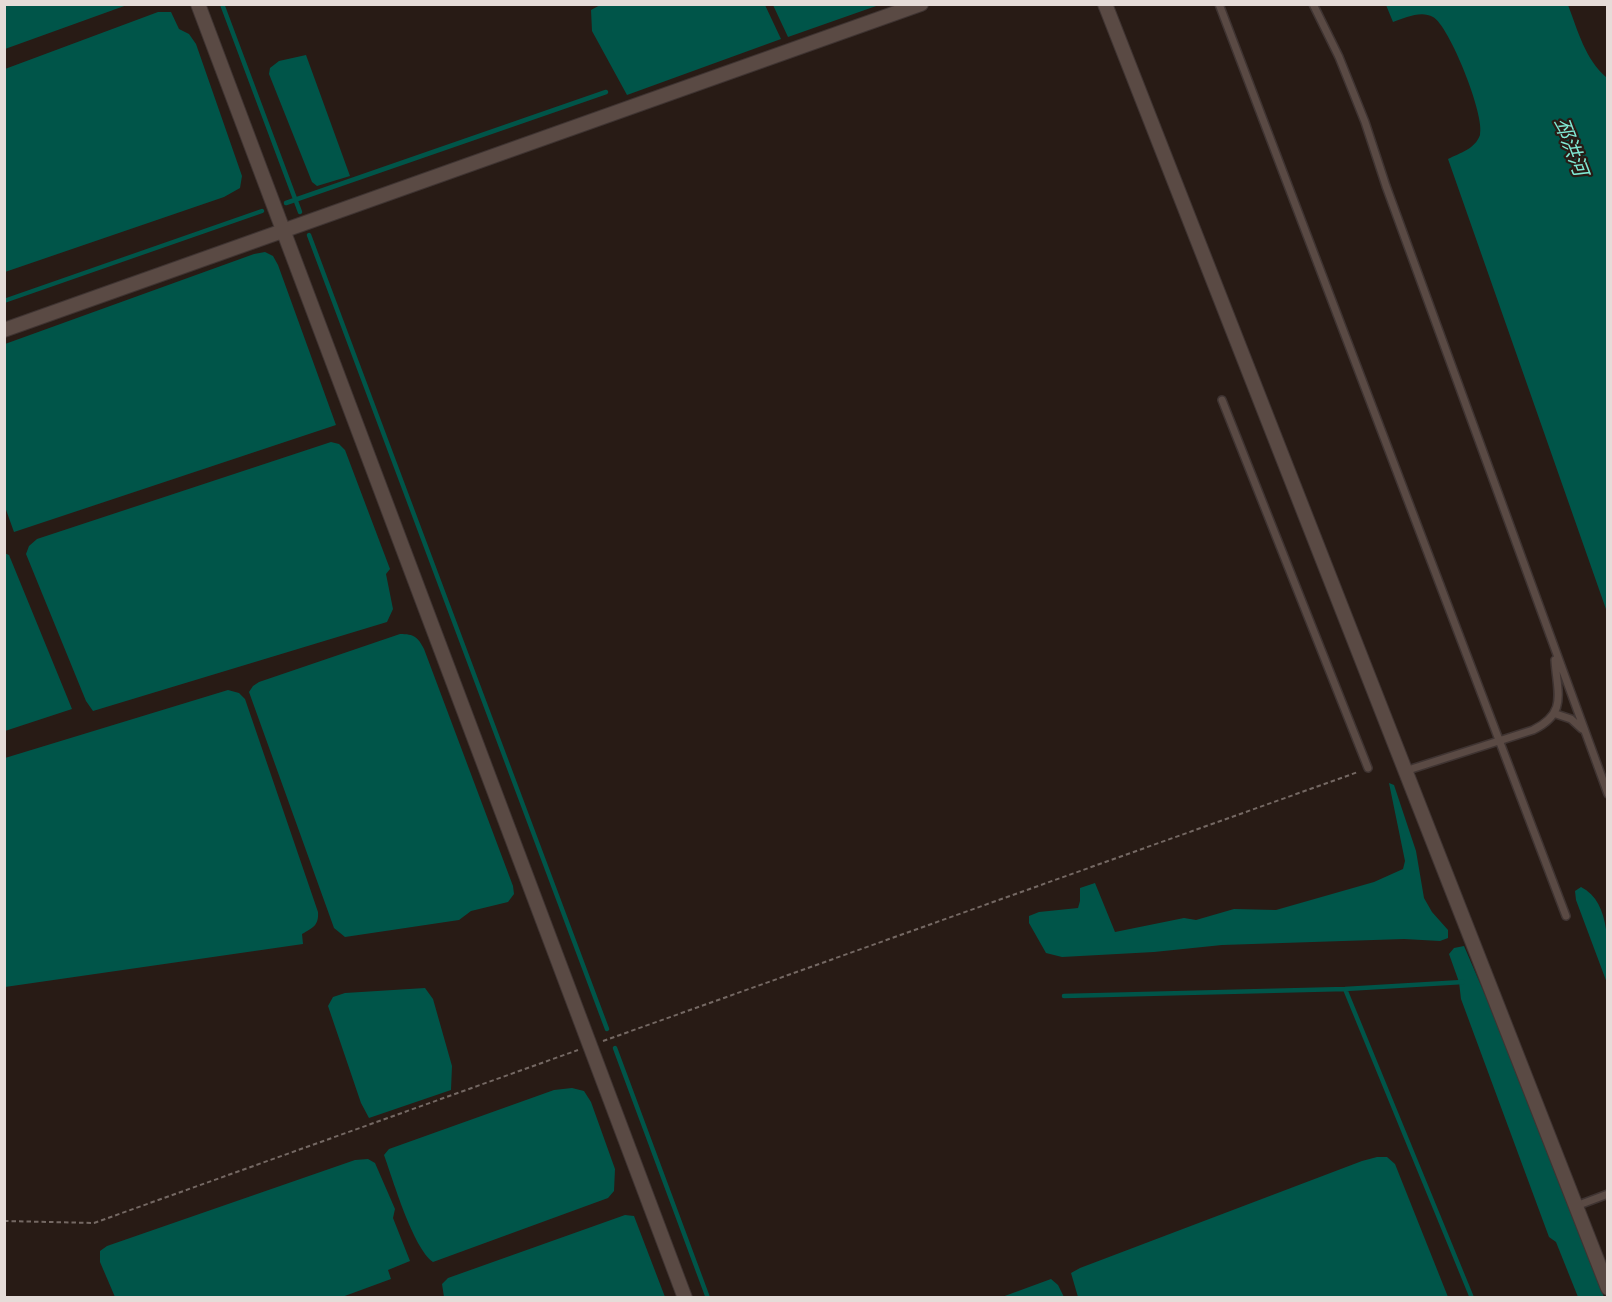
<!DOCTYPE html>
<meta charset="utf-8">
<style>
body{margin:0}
#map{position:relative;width:1612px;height:1302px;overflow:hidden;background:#281b15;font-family:"Noto Serif",serif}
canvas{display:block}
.frame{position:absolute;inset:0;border:6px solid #e5dcd8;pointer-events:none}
</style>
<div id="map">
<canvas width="1612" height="1302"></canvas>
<div class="frame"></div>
</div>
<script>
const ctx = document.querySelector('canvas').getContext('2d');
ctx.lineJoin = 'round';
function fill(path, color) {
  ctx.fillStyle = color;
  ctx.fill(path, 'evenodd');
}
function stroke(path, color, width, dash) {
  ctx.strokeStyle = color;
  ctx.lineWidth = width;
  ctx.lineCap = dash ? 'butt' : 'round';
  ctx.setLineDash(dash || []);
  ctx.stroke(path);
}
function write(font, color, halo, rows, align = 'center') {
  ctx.font = font + ' "Noto Serif","Noto Sans SC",serif';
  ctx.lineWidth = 4.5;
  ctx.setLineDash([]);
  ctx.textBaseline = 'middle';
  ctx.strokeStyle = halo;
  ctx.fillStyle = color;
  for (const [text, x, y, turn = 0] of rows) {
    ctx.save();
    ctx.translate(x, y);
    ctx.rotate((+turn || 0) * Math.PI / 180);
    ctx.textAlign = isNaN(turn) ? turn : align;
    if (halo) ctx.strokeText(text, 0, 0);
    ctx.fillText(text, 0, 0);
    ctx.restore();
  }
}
fill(new Path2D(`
 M5,4H127V5L5,49Z
 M602,4L765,5L781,39L627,95L592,31L591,10Z
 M773,5H879L788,37Z
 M1386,5H1568C1578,31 1585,59 1607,78V612L1448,159C1460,153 1475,149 1480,135C1486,117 1449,25 1433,17C1421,10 1405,18 1393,22Z
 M158,12H171L179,29L189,34L196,44L242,176L240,188L224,197L5,272V69Z
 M306,55L350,176L317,186L312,182L269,74L270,68L279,61Z
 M265,252L273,256L278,265L336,425L14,532L5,507V344L254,254Z
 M331,442L339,444L345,450L390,569L386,574L393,609L387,622L93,711L86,701L26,554L29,546L37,539Z
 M4,553L9,555L72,709L5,731Z
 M400,634C414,634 418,637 424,649L513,886L514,894L508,902L471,911L459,920L345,937L334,928L249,692L253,686L259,682Z
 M228,690L239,693L245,699L318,912C319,925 313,928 302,934L303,944L5,987V758Z
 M1389,783L1394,785L1416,851L1424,898L1432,912L1448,930V938L1440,941L1404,939L1222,945L1154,952L1062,957L1046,953L1029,923V916L1039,912L1078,908L1080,901V888L1095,883L1115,932L1184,918L1196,920L1234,909L1276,910L1374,882L1403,869L1405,861Z
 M1581,887C1612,902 1608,952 1607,983L1576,900L1575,891Z
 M1464,946L1489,1004L1604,1297H1578L1556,1242L1549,1237L1461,999L1459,982L1449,954L1454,948Z
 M425,988L433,999L452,1066L451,1090L369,1118L361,1103L328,1006L333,997L345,993Z
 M572,1088L584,1091L591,1102L615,1169L614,1191L608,1198L433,1262C413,1248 393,1180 384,1155L389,1149L554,1090Z
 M1377,1157H1387L1395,1164L1448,1297H1078L1071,1273L1080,1268L1362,1161Z
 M368,1159L375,1163L395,1209L393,1218L410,1261L388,1270L391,1279L342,1297H115L100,1262V1251L107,1246L355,1160Z
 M625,1215L634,1216L665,1297H444L442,1284L448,1278Z
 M1051,1279L1058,1285L1064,1297H1002Z`), '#005549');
stroke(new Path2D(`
 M222,4L300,212
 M286,203L606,92
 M309,235L607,1029
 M4,301L262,211
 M1345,989L1472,1298
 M1064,996L1345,989L1463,982
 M615,1048L708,1298`), '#005549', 4.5);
const service = new Path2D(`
 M1219,4C1335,308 1448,613 1566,916
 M1313,4L1339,57L1365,122L1386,186L1608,794
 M1222,400L1368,768
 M1556,714L1571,719L1582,729
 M1405,771L1533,730C1568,713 1557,693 1555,660
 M1576,1206L1608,1194`);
const minor = new Path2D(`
 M198,4L685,1298
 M1105,4L1608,1288
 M4,330L921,4`);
stroke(service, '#3f3432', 10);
stroke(minor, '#3f3432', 16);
stroke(new Path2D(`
 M603,1041L1358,772
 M4,1221L94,1223L578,1050`), '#746863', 2, [4.5, 3]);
stroke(service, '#5a4a44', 7);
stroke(minor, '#5a4a44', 14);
write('italic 20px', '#81ebd6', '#281b15', [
 ["邳洪河",1570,147,69]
]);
</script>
